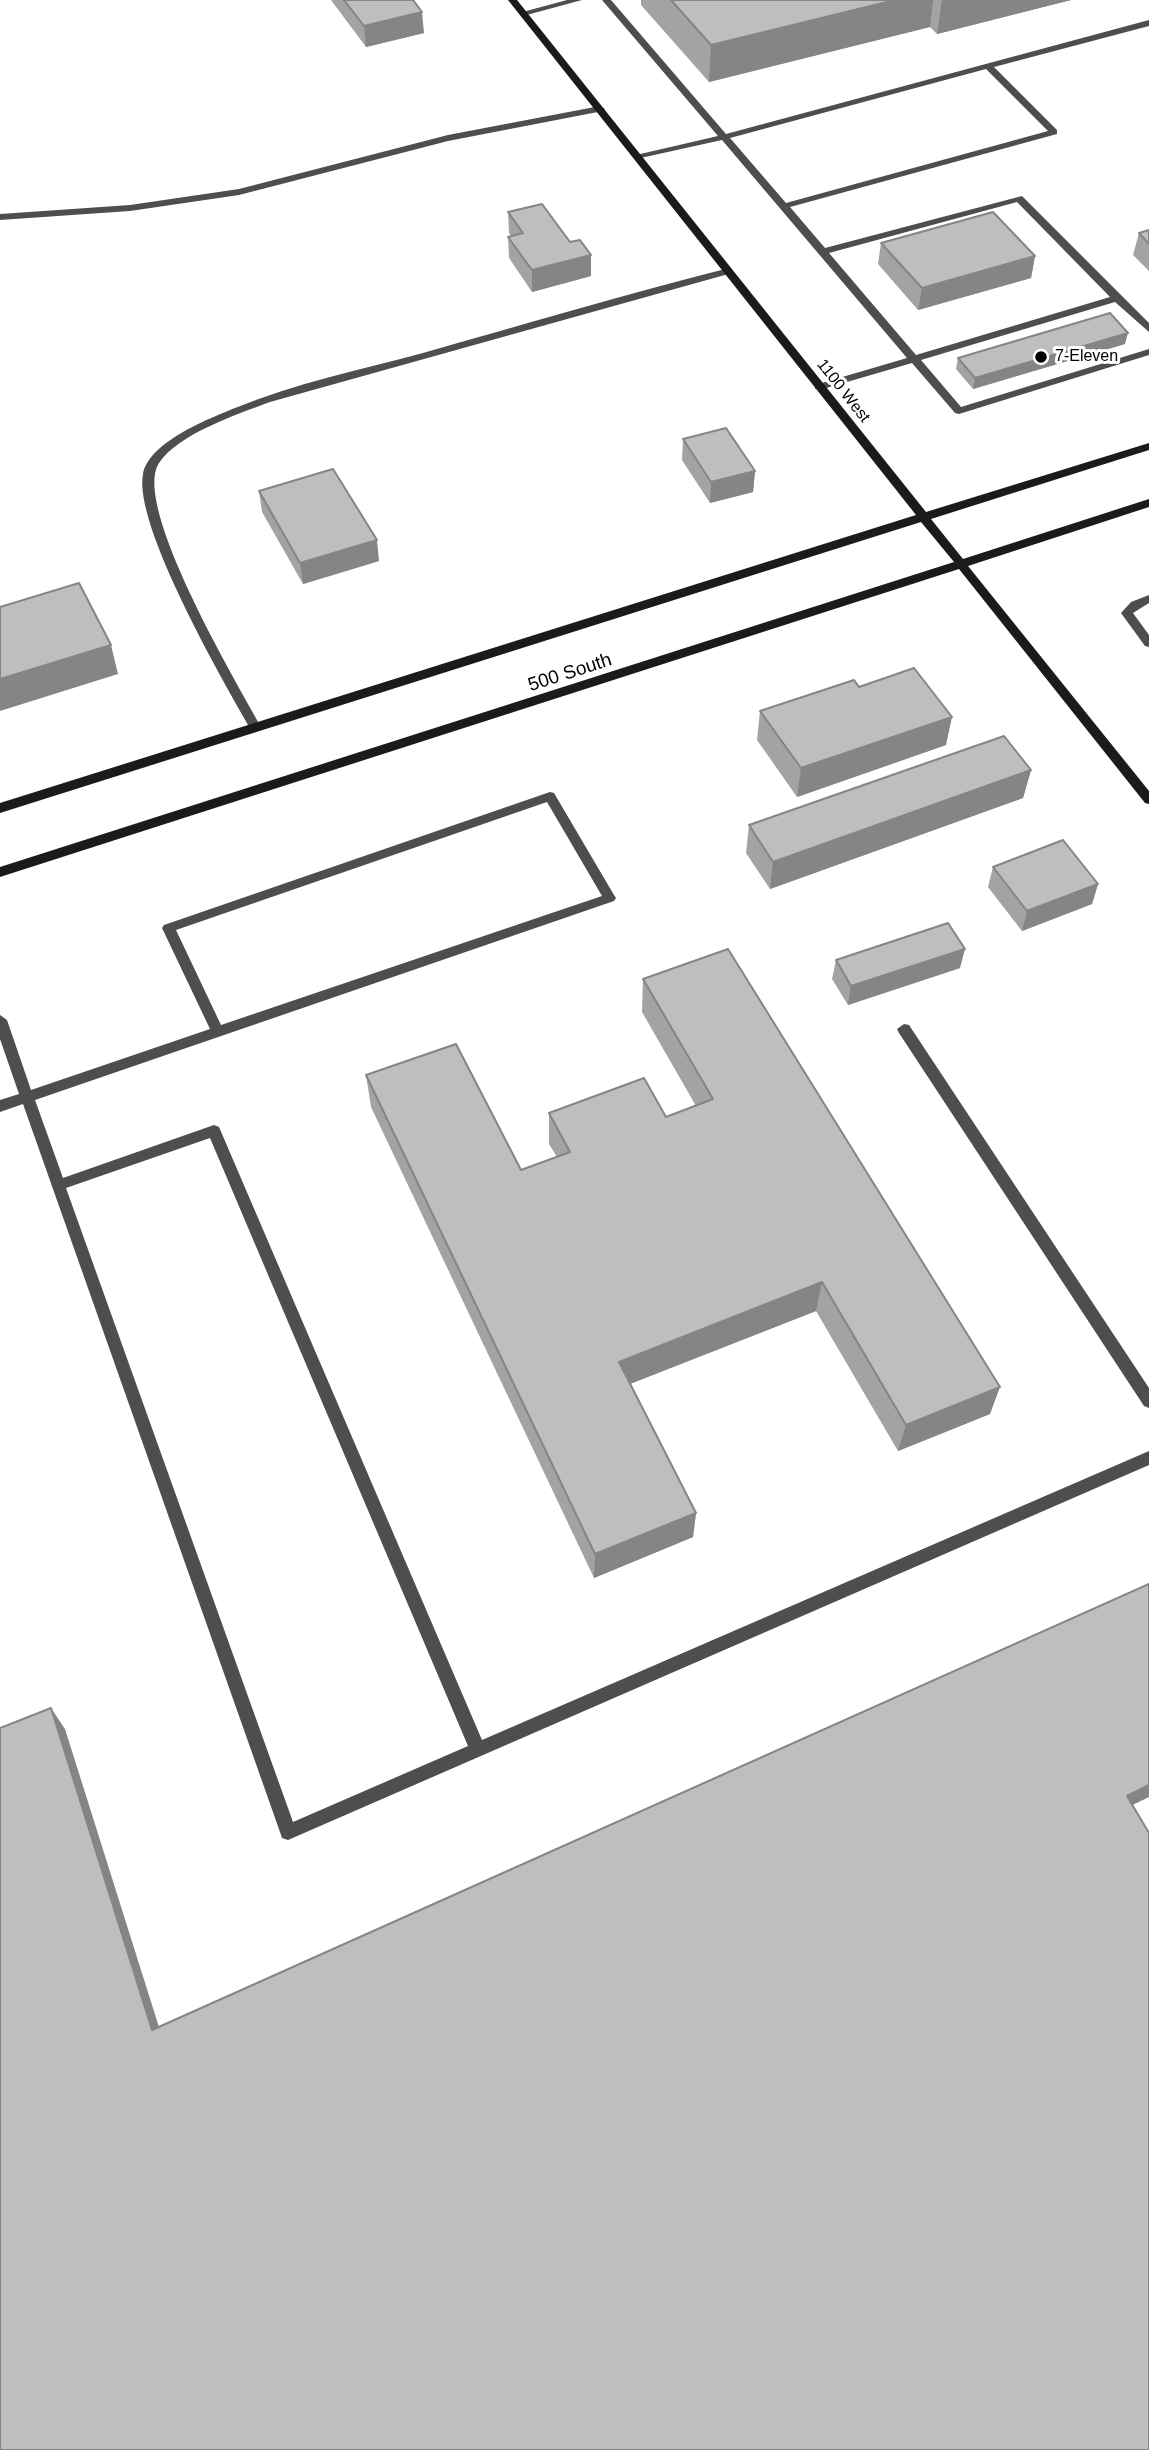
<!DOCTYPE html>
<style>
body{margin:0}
canvas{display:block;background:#fff}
</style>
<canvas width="1149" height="2450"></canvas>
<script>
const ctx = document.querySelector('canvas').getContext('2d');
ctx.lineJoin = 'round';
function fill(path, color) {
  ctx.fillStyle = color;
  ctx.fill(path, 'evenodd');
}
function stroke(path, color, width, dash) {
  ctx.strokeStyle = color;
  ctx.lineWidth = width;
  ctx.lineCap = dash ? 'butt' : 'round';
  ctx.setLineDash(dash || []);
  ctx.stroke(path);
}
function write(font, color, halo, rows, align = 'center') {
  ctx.font = font + ' Arial,sans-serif';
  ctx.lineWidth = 6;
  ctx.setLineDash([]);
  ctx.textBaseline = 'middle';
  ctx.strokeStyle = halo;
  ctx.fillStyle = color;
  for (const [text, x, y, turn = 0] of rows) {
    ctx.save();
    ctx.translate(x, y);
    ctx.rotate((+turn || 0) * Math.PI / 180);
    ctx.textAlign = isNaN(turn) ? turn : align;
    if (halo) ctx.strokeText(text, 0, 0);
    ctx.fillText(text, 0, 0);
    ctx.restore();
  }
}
fill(new Path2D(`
 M567,0H582L523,16L519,13Z
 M602,0H611L726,134L1149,20V26L994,67L1057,130V134L790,207L825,248L1022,196L1149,323V332L1115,302L921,360L961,407L1149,349V355L959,414L955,413L912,363L823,389H815V385L907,358L722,140L636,159V155L718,136ZM986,69L1048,131L786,203L730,138ZM1017,202L1110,297L916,355L829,253Z
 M600,106L605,109L603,111L448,141L239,195L130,211L0,220V214L130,205L239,189L448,135Z
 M729,268L732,269V273L270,402C238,414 178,434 159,463C131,505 237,683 261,727L259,730H251C223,681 133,525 143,474C149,442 208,419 235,408C296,383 360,370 423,353C525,324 626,294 729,268Z
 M1149,595V603L1133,613L1149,635V647L1145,646L1121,613L1131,602Z
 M550,792L554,793L614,895L616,898L614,901L35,1100L63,1178L214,1125L219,1127L482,1740L1149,1451V1465L288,1840L282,1838L280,1832L23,1104L0,1112V1100L19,1094L0,1039V1015L7,1020L31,1090L210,1029L162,928L164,925ZM547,802L602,896L221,1025L176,930ZM210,1138L468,1746L293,1822L66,1188Z
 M904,1024L909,1025L1149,1388V1408L1144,1406L899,1033L897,1029Z`), '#4e4e4e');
fill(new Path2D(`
 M508,0H517L926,512L1149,443V450L931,519L963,559L1149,499V507L968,566L1149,791V804L1145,803L959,569L0,877V867L954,562L921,522L0,813V803L916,515Z`), '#1b1b1b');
fill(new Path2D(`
 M331,0H413L424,33L366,47Z
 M641,0H1071L937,34L930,27L709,82L641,5Z
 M508,212L570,242L591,276L532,292L509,258L508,237L511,236L509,233Z
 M1149,230V271L1133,255L1139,233Z
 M881,243L1035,256L1031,278L918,310L878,264Z
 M1125,344L973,389L956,369L958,358Z
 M683,439L755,471L753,492L710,503L682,460Z
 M259,491L379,561L303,584L262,512Z
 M859,687L946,745L797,797L757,740L760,711Z
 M1031,770L1023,798L770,889L746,853L749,825Z
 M993,867L1098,884L1092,904L1022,931L988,887Z
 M836,960L960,968L848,1005L832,979Z
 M643,979L990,1414L898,1451L816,1311L630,1384L696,1513L693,1537L594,1578L371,1107L366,1075L521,1170L557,1157L549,1144V1113L666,1117L696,1106L642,1012Z`), '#a3a3a3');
fill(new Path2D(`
 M895,0H933L930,27L709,82L711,45Z
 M942,0H1071L937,34Z
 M422,12L424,33L366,47L364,26Z
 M591,255V276L532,292V270Z
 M1035,256L1031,278L918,310L922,288Z
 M1128,333L1125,344L973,389L975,378Z
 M755,471L753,492L710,503L711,482Z
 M377,540L379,561L303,584L300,563Z
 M111,645L118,674L0,711V679Z
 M952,717L946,745L797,797L801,768Z
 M1031,770L1023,798L770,889L773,862Z
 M1098,884L1092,904L1022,931L1027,911Z
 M965,949L960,968L848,1005L851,986Z
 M822,1282L816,1311L617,1389L619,1362Z
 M1000,1387L990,1414L898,1451L906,1425Z
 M696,1513L693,1537L594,1578L595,1554Z
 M51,1708L65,1729L164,2043L152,2030Z
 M1149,1785V1797L1112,1815L1127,1796Z`), '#858585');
const building = new Path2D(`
 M344,0H413L422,12L364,26Z
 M671,0H895L711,45Z
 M542,204L570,242L580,240L591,255L532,270L508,237L523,233L508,212Z
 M993,212L1035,256L922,288L881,243Z
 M1149,230V244L1139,233Z
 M1110,313L1128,333L975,378L958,358Z
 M726,428L755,471L711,482L683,439Z
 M333,469L377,540L300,563L259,491Z
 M79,583L111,645L0,679V607Z
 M914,668L952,717L801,768L760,711L854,680L859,687Z
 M1004,736L1031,770L773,862L749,825Z
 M1063,840L1098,884L1027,911L993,867Z
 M948,923L965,949L851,986L836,960Z
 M728,949L1000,1387L906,1425L822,1282L619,1362L696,1513L595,1554L366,1075L456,1044L521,1170L570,1152L549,1113L644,1078L666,1117L713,1099L643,979Z
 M1149,1584V1785L1127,1796L1149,1833V2450H0V1728L51,1708L152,2030Z`);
fill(building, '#bebebe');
stroke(building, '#858585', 2);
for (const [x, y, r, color] of [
 [1041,357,7,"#000"]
]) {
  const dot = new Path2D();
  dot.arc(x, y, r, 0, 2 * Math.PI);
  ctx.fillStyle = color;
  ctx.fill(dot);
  stroke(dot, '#fff', 2.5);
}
write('16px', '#000', '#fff', [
 ["7-Eleven",1055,357]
], 'left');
write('16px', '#000', '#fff', [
 ["1100 West",843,391,52]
]);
write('19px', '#000', '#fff', [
 ["500 South",570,673,-18]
]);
</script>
